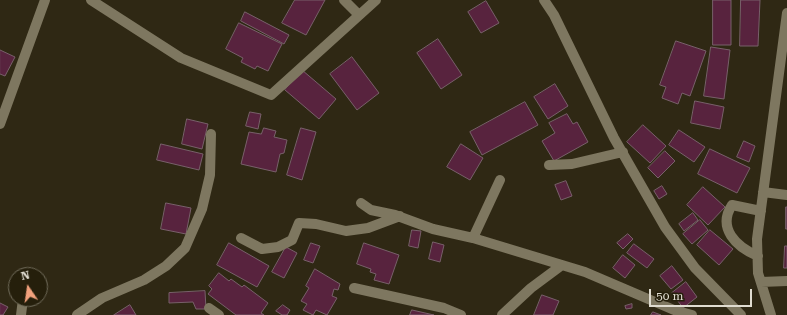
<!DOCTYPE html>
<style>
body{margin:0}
#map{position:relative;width:787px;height:315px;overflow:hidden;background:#2f2814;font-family:"Roboto Serif",serif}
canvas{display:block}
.north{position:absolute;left:8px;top:267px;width:40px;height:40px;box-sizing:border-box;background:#251f0b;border:1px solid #706b5a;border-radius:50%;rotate:347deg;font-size:11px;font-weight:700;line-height:16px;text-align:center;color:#e0dcd0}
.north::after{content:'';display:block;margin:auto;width:14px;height:18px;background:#f1a17c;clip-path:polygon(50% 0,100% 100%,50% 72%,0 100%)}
.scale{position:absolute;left:649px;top:289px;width:103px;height:18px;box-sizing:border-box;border:2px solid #e0dcd0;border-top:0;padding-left:5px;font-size:12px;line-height:14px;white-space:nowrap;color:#e0dcd0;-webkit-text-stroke:3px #251f0b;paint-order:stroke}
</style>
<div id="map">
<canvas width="787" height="315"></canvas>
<div class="north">N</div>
<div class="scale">50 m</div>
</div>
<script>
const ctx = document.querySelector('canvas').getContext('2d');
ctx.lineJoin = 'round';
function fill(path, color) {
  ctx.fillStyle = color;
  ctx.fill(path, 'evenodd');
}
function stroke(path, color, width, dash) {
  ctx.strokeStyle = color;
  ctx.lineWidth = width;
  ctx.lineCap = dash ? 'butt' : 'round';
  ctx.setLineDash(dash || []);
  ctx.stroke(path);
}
const building = new Path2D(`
 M295,0H325L306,35L282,23Z
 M713,0H731V45H713Z
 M741,0H760L758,46H740Z
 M486,1L499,23L481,33L468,12Z
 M245,12L289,35L284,44L241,21Z
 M239,23L282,44L268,71L257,66L255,69L241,62L243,58L226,49Z
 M438,39L462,75L441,89L417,53Z
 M676,41L706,51L690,96L682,93L678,104L662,98L666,87L660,85Z
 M711,47L730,50L724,99L704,96Z
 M0,50L15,57L5,76L0,74Z
 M352,57L379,93L357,110L330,74Z
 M302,70L336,99L319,119L285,90Z
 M555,84L568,106L548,119L534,97Z
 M695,101L724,107L720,129L691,123Z
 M525,102L538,125L482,155L470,132Z
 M250,112L261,114L258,129L246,126Z
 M567,114L573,124L577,122L588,142L554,161L542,141L555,133L549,123Z
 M187,119L208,124L202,149L182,144Z
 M643,125L666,146L650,163L627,142Z
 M264,128L276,131L274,137L287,140L284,153L280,154L276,172L241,164L249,132L261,134Z
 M301,128L316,132L302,180L287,175Z
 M679,130L705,147L694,162L669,145Z
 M744,141L755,146L749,162L737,157Z
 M161,144L203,154L199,170L157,160Z
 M461,144L483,158L470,180L447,167Z
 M710,149L750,168L737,193L698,174Z
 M665,151L675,161L658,178L648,168Z
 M566,181L572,196L561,200L555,185Z
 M662,186L667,194L659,199L654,191Z
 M703,187L725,207L708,225L687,205Z
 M166,203L191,208L186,234L161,229Z
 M786,207H787V229H786Z
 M693,213L698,220L684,231L679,224Z
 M700,220L708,230L692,244L683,234Z
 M412,230L421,231L418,248L409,246Z
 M710,230L733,249L719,265L697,245Z
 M628,234L633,239L623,249L617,243Z
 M433,242L444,245L440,262L429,259Z
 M229,243L269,266L257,287L217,265Z
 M311,243L320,246L313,263L304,260Z
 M364,243L399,255L389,284L374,280L376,274L370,272L371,269L357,264Z
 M634,244L654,259L647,268L627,253Z
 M785,246H787V268H784Z
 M286,247L297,253L284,278L272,272Z
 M623,255L635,265L625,278L613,268Z
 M672,266L683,280L671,289L660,276Z
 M315,269L340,284L338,290L334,289L332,296L337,298L327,315L316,310L313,315L303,310L307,304L301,301L309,288L306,286Z
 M219,273L229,281L231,279L242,287L244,285L268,303L261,313L264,315H236L208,294L212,289L209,286Z
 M686,282L697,297L683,308L672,293Z
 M205,291L206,309H196L193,302L169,303V293Z
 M542,295L559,301L553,315H534Z
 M0,303L8,307L3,315H0Z
 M632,304V308L626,309L625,306Z
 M130,305L136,315H114Z
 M283,305L290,310L287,315H282L276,311Z
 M412,310L434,315H410Z
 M653,312L661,315H651Z`);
fill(building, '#58233e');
stroke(building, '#78606a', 1);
stroke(new Path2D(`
 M91,0L181,58L271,95L376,0
 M344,0L359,15
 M544,0L554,15L614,138L665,227L695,268L741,315
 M0,124L45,0
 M549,165L572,164L623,152
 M763,192L787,195
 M361,203L371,210L395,215L433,229L473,238L585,272L674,310L692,315
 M241,238L262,249L278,247L292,240L299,223L316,224L346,231L368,228L400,216
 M473,238L500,180
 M758,256C736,247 717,228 732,205L761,211
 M761,282L787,281
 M354,288L444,308L461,315
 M209,308L219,315
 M21,315L23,299
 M77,315L102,298L144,280L166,266L185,248L202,209L210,175L211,134
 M502,315L531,288L562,265
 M771,315L758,273L757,239L787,13`), '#7e7760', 10);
</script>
